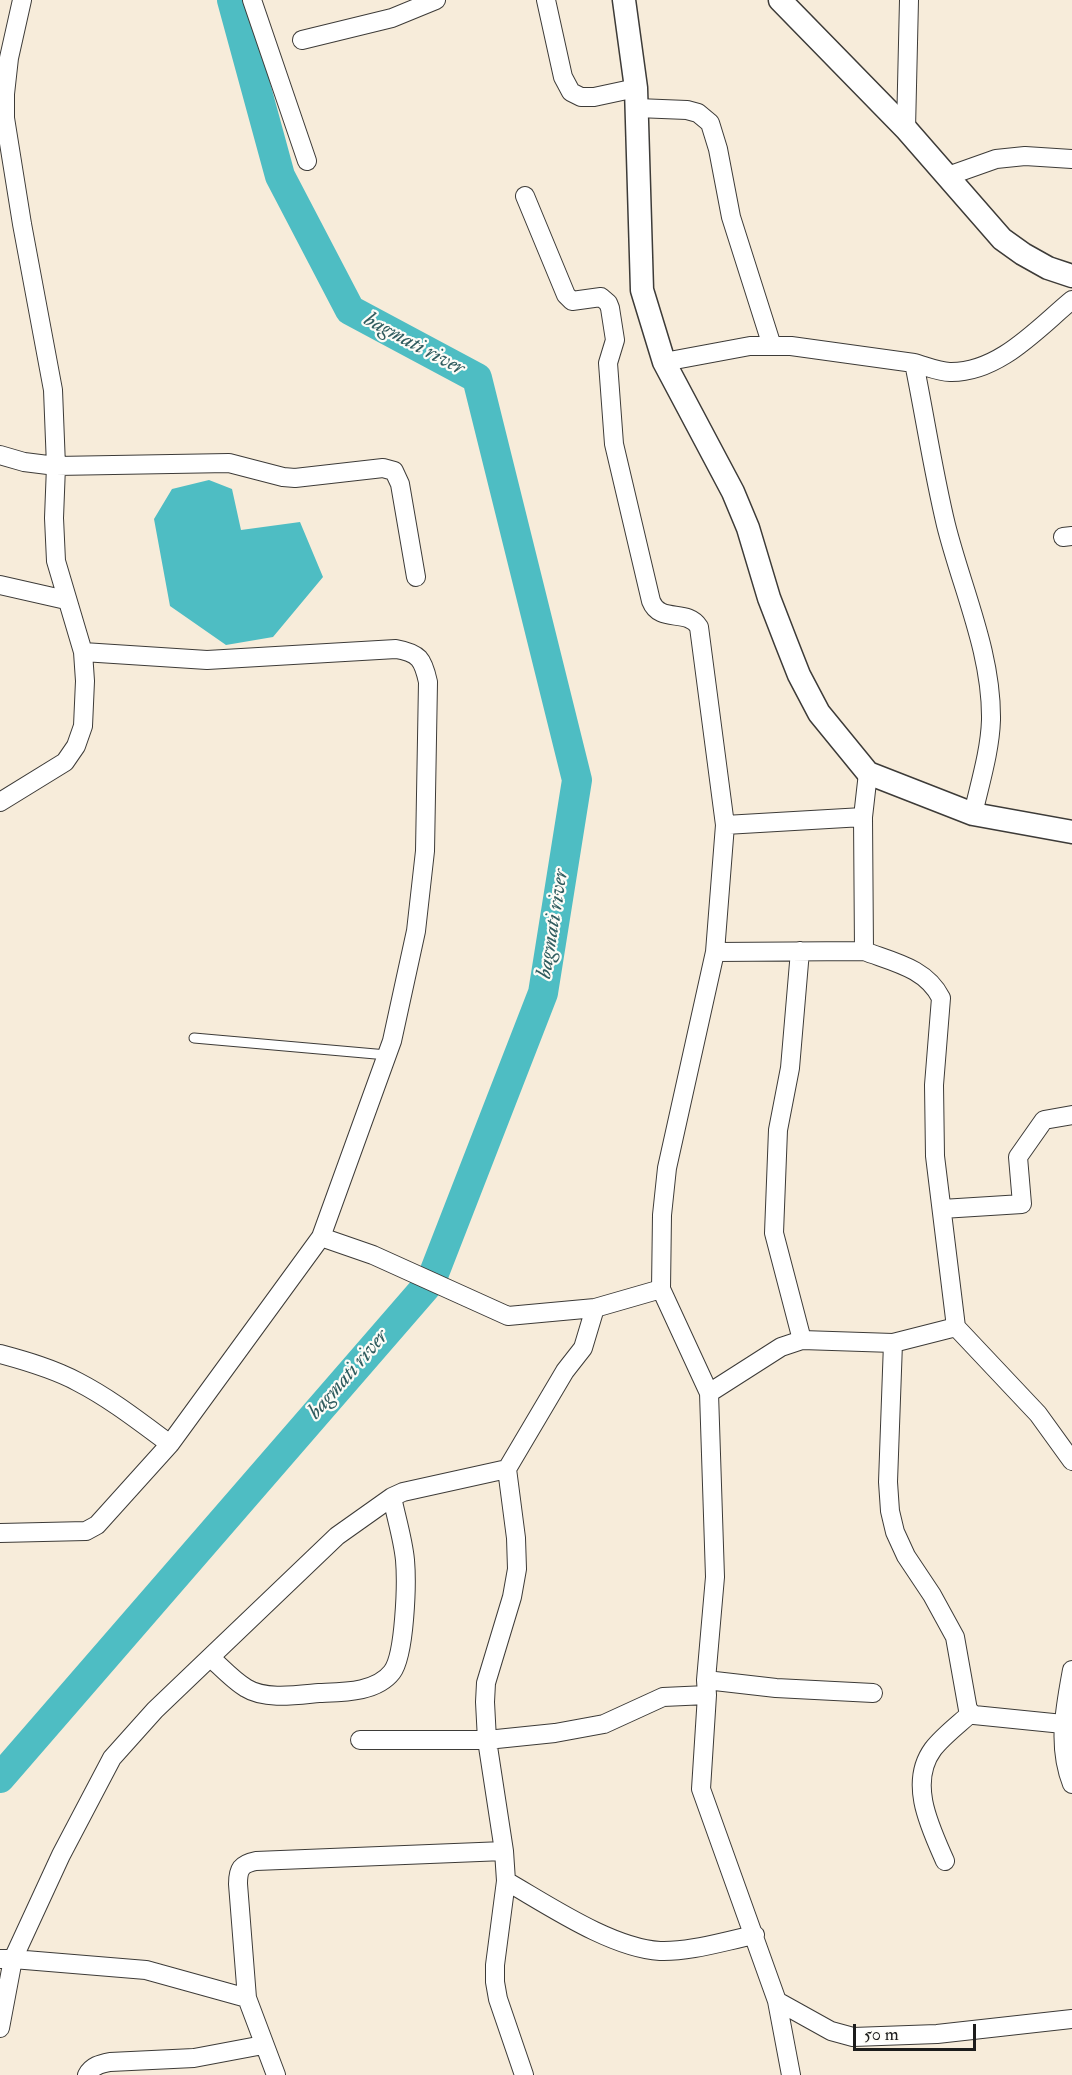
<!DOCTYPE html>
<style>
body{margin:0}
#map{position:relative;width:1072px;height:2075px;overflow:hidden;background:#f7ecda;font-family:"IM FELL Double Pica",serif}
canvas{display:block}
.scale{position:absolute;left:853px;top:2024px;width:123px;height:27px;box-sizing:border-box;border:3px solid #1c1c1c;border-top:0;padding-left:8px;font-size:18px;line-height:21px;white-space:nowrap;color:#1c1c1c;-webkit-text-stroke:4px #fdfcf7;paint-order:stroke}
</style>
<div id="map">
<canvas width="1072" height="2075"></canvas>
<div class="scale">50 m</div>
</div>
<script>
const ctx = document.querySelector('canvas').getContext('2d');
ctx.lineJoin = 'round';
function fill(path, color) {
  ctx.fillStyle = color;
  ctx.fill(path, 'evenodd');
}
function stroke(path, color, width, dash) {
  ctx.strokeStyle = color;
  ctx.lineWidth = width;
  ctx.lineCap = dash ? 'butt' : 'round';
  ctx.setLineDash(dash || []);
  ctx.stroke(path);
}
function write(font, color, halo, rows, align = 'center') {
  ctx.font = font + ' "IM FELL Double Pica",serif';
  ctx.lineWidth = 4.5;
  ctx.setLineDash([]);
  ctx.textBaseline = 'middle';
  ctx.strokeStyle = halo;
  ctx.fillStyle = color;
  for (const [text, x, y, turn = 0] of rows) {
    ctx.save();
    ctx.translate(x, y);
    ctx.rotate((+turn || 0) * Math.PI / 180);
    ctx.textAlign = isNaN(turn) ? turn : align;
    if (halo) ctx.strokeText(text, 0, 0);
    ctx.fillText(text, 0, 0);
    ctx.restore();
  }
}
fill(new Path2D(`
 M209,480L232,489L241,530L300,522L323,577L273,637L226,645L170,606L154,519L172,489Z`), '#4ebdc3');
stroke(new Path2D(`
 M0,1778L431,1281L543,993L577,780L477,378L350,310L280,176L232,0`), '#4ebdc3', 30);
const service = new Path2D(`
 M194,1038L387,1055`);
const minor = new Path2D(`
 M252,0L307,161
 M546,0L563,77L571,92L581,97H594L636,88
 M302,40L392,18L436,0
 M637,108L687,110L698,113L710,123L718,149L731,217L772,346
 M906,129L909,0
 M948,176L996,159L1025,156L1072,159
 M525,196L566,295L572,301L601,297L608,303L610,308L615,340L608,363L614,444L651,601C660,624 687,608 699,627L725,825L715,952
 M664,362L750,346H791L914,363
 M0,455L24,462L56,466L229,463L283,477L295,478L383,468L394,471L400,484L416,577
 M1063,537L1072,536
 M0,585L66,600
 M83,652L207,660L396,649C419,653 423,659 428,682L425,851L416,931L392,1041L321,1237L373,1255L508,1316L595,1308L661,1289
 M868,773L863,817L864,951C893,962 926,968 941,998L934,1085L935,1156L956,1327L1038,1414L1072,1461
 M0,802L65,762L76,746L83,726L85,681L83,652L56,561L54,518L56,466L53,390L22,224L5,118V94L9,58L22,0
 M973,814C980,783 990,751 991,720C992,653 962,589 946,525C933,471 925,417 914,363C925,366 939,372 950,372C999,373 1038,328 1072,300
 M725,825L863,817
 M800,951L790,1068L778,1130L774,1233L802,1340
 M864,951L715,952L667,1168L662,1215L661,1289L709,1393L715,1577L706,1680L707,1695L701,1789L777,2001L831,2031L853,2037L937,2034L1072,2019
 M942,1209L1022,1204L1018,1157L1044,1120L1072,1115
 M893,1343L888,1482L890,1511L895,1532L906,1556L932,1595L955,1637L968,1710L974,1715L1063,1724
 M0,1354C26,1361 54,1369 78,1382C111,1399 140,1422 170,1444
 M709,1393L781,1347L802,1340L893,1343L956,1327
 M0,1533L86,1531L97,1525L170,1444L321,1237
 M211,1658C222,1668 234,1681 246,1688C265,1700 297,1695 319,1693C341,1692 376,1693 392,1672C405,1655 407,1583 405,1560C403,1539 396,1517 392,1497
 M1072,1670C1065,1708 1057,1747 1072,1784
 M706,1680L776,1688L873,1693
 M360,1740H487L555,1733L604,1724L663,1697L707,1695
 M945,1861C930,1827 908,1783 933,1749C943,1736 959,1724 971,1713
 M506,1881C548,1905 611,1948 660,1951C691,1952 724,1941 755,1935
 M0,1959H13L61,1855L112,1758L155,1710L337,1536L392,1497L403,1492L507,1469
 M247,1998L238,1884C238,1869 241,1864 256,1861L504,1851
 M777,2001L791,2075
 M0,2028L13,1959L146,1970L247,1998L276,2075
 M87,2075C92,2066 100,2064 110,2062L194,2058L263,2045
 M524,2075L498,1999L495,1982V1965L506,1881L504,1851L487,1740L485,1702L486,1683L512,1597L517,1569L516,1538L507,1469L565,1371L583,1348L595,1308`);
const tertiary = new Path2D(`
 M624,0L636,88L642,290L664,362L733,492L748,528L769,598L786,642L799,675L819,713L868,773L973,814L1072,832
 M780,0L906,129L1002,239L1023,254L1048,268L1072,276`);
stroke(service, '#3d3b38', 11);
stroke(minor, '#3d3b38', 20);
stroke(tertiary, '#3d3b38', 25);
stroke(service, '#fff', 9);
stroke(minor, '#fff', 18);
stroke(tertiary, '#fff', 22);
write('italic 22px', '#305c5f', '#fdfcf7', [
 ["bagmati river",414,345,28],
 ["bagmati river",554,924,-81],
 ["bagmati river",349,1375,-49]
]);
</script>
